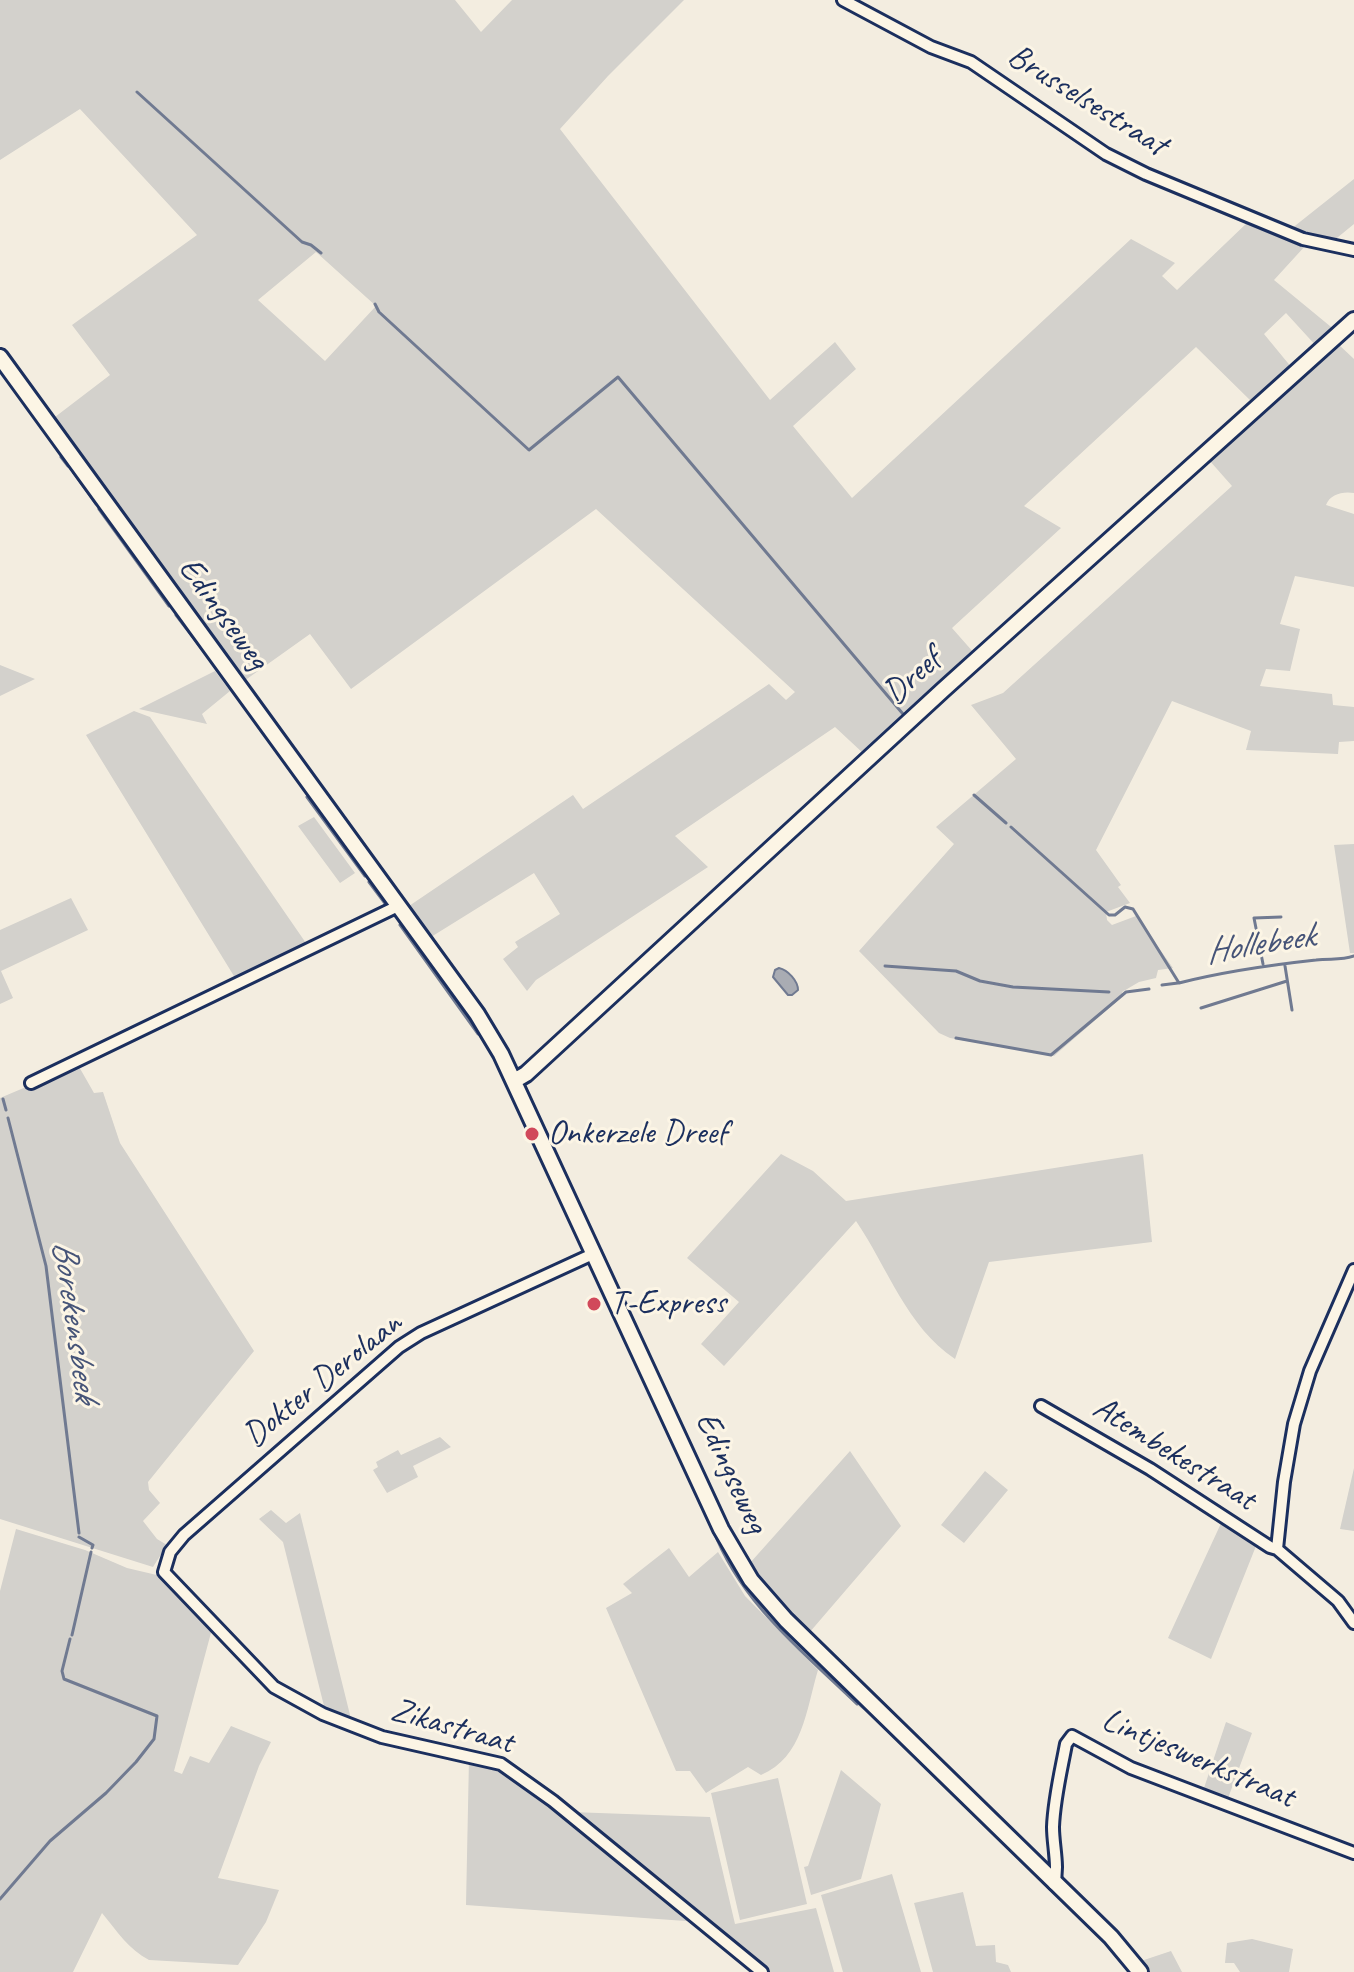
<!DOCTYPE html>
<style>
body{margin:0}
canvas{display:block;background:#f3ede0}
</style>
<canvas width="1354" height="1972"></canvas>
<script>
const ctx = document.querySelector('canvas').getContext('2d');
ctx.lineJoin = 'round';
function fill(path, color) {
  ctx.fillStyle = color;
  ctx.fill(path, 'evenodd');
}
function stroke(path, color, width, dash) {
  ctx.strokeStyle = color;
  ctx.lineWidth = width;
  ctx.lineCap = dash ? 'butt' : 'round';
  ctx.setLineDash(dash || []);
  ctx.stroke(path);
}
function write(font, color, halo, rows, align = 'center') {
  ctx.font = font + ' Caveat,sans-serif';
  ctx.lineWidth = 6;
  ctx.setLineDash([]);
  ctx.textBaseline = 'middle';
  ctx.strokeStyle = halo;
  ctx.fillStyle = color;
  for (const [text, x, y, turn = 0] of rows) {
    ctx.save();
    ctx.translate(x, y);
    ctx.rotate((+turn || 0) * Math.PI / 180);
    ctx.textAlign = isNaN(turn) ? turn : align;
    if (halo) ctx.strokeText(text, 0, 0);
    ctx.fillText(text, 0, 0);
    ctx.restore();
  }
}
fill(new Path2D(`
 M0,0H455L481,32L512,0H684L608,76L560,129L770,400L835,342L856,369L793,426L852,498L1131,239L1175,263L1162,276L1177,290L1250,220L1306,245L1274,280L1336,331L1318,348L1286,313L1264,334L1292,368L1254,404L1196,347L1024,506L1061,528L952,628L974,653L864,754L835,727L675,836L708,867L536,980L527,991L503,959L518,947L515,942L560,914L534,873L431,937L409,906L573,795L583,809L769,684L786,700L795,692L596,509L351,689L310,634L244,681L55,417L110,375L72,325L197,235L80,109L0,160ZM316,252L376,306L325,361L258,300Z
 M1354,179V224L1332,242L1317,240L1291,229Z
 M1337,343L1354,359V493C1343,491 1330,494 1326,505L1354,514V587L1295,576L1280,624L1300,629L1290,671L1266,669L1260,686L1332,694L1333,705L1354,707V741L1339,742L1338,754L1246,750L1251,731L1172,701L1096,850L1121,885L1118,887L1130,903L1106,912L1107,920L1112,925L1136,916L1173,968L1158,970L1156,978L1139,982L1122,992L1123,996L1054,1056L950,1038L939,1033L859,951L954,844L936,827L1016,759L971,705L1003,693L1232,486L1209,460Z
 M0,665L35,679L0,696Z
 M215,671L230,691L202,714L207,724L139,709Z
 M134,711L150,717L308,946L237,981L86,735Z
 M314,817L355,873L340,883L298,826Z
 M1354,844V953H1350L1334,845Z
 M71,898L88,930L1,971L13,998L0,1004V930Z
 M78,1065L94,1093L103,1092L120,1143L254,1351L148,1482L149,1490L160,1503L143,1521L157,1539L167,1545L153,1567L0,1519V1098Z
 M781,1154L813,1171L846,1201L1143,1154L1152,1242L989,1262L955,1359C906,1326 888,1268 856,1221L724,1366L701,1344L739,1302L687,1258Z
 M440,1437L451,1447L413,1466L418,1477L387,1493L373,1470L378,1467L376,1462L398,1450L401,1455Z
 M850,1451L901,1526L809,1633L769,1591L750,1563Z
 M1354,1468V1531L1340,1529Z
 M985,1471L1008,1490L964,1543L941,1525Z
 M271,1510L286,1523L300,1513L352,1723L326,1714L283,1542L259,1519Z
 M1223,1519L1258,1541L1211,1659L1168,1638Z
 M712,1522L735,1564L872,1714C854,1707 840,1688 825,1674C775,1626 735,1589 709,1523Z
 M16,1529L85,1550L127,1568L161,1576L212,1629L174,1771L182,1774L190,1756L209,1763L231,1726L271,1742L259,1766L218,1878L279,1890L266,1922L238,1965L149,1960C129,1950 116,1930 102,1913L73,1972H0V1591Z
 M669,1548L689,1577L718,1552L745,1596L818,1670C806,1710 803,1757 761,1775L748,1767L706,1793L690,1771H676L606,1608L632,1593L623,1584Z
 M1226,1722L1252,1733L1227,1801L1203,1791Z
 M469,1758L498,1766L535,1791L699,1922L466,1905Z
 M841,1770L881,1804L861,1879L811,1895L804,1867L808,1866Z
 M778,1778L807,1904L740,1920L711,1793Z
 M571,1812L710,1817L735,1924L816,1908L834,1972H767Z
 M892,1874L921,1972H843L821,1895Z
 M963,1892L976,1946L995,1945L996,1962L1008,1965L1011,1972H933L914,1903Z
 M1252,1939L1293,1949L1289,1972H1240L1234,1963H1225L1227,1943Z
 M1171,1951L1182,1972H1149L1141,1961Z`), '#d3d1cc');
const water = new Path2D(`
 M779,968C788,970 798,981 798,990L792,995H788L773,977L775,970Z`);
fill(water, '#a9acb3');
stroke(water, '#707a91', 2);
stroke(new Path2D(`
 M137,92L302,242L311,245L321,253
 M375,304L379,312L529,450L618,377L903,714
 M61,457L68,466
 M74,473L96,504
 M99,509L169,606
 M176,615L206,654
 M974,795L1006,823
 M307,797L365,876
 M1011,827L1109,915H1115L1125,907L1133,909L1179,983C1222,972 1270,965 1316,960C1330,958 1341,961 1354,956
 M369,882L387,906
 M400,925L478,1034
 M1263,964L1254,918L1281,917
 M885,966L956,971L980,981L1013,987L1109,992
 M1285,966L1292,1010
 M1162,985L1178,983
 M1201,1008L1287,981
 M956,1038L1051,1055L1126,992L1149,989
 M3,1099L6,1110
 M8,1118L46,1266L79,1533
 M713,1529C740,1602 802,1651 857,1704
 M79,1537L93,1545L92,1548
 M72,1635L91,1552
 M0,1899L50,1841L106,1793L136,1762L154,1739L157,1716L64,1679L62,1671L70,1639`), '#707a91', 3);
const street = new Path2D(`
 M843,0L931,47L971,62L1106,154L1146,174L1303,239L1354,250
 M31,1083L398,906
 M595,1253L421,1333L399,1347L184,1535L170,1552L164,1572L274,1687L323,1714L382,1737L501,1764L553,1801L762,1972
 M1041,1406L1150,1469L1270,1547L1277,1549L1338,1601L1354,1623
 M1277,1549L1284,1482L1294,1424L1310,1371L1354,1270
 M1054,1884C1059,1866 1053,1846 1053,1827C1054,1799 1061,1771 1066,1744L1072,1736L1131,1768L1354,1853`);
const secondary = new Path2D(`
 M0,357L477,1014L501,1054L721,1529L751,1580L786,1620L1111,1937L1140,1972
 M514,1081L526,1074L944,689L1354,320`);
stroke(street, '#1b2f5e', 16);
stroke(secondary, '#1b2f5e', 20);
stroke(street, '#fcf5e5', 10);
stroke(secondary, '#fcf5e5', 14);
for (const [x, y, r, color] of [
 [532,1134,8,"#d1495b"],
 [594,1304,8,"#d1495b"]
]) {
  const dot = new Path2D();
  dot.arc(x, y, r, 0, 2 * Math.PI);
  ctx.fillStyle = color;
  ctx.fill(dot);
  stroke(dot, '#fcf5e5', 3);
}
write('34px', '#1b2f5e', '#fcf5e5', [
 ["Brusselsestraat",1087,101,32],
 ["Edingseweg",223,614,54],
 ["Dreef",913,677,-42],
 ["Dokter Derolaan",323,1380,-39],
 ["Atembekestraat",1174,1454,32],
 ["Edingseweg",731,1473,65],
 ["Zikastraat",452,1727,16],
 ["Lintjeswerkstraat",1198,1759,23]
]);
write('34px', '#1b2f5e', '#fcf5e5', [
 ["Onkerzele Dreef",548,1134],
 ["T-Express",610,1304]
], 'left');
write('italic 36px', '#465478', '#fcf5e5', [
 ["Hollebeek",1260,945,-9],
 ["Borekensbeek",74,1321,82]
]);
</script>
